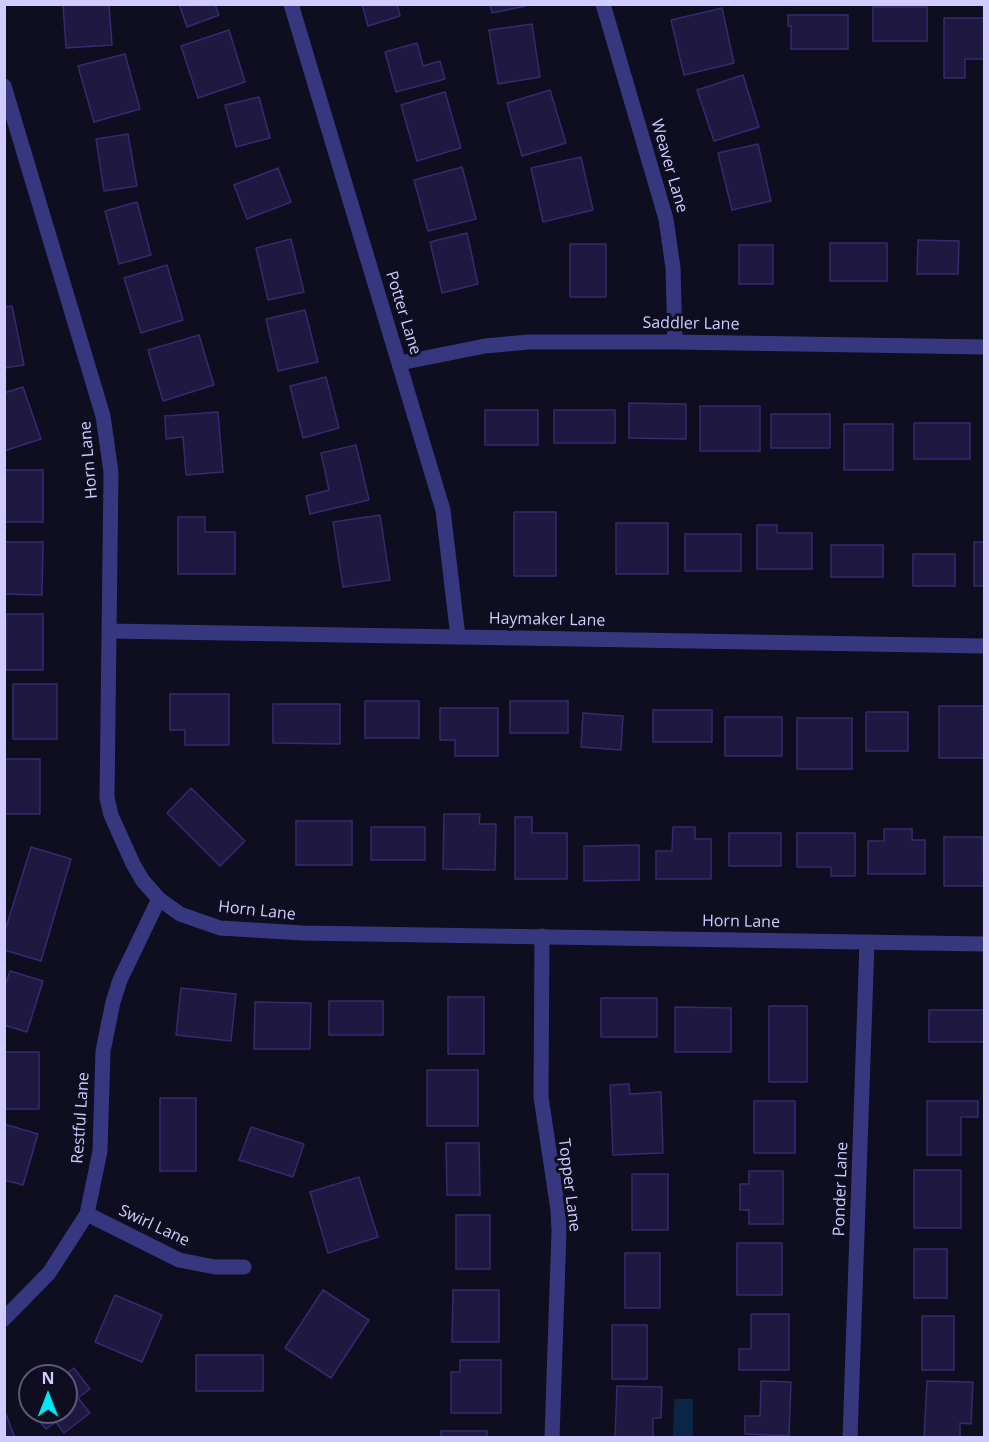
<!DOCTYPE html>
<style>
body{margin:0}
#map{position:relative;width:989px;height:1442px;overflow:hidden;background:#0f0d20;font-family:"Open Sans",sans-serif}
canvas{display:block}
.frame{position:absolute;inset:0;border:6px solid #d0ccff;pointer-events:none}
.north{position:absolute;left:18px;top:1364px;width:60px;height:60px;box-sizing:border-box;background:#0f0d20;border:2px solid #5c5979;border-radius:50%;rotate:0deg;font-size:16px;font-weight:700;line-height:24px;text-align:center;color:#d0ccff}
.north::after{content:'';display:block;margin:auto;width:21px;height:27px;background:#00e7f7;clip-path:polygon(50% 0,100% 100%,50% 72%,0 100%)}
</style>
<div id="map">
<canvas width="989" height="1442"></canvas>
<div class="frame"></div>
<div class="north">N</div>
</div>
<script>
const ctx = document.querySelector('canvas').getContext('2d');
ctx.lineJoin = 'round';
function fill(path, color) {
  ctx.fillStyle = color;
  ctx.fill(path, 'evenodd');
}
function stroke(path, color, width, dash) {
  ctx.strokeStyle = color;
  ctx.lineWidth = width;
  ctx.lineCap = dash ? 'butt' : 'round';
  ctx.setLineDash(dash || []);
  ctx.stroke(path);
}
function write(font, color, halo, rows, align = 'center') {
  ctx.font = font + ' "Open Sans",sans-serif';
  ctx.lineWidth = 6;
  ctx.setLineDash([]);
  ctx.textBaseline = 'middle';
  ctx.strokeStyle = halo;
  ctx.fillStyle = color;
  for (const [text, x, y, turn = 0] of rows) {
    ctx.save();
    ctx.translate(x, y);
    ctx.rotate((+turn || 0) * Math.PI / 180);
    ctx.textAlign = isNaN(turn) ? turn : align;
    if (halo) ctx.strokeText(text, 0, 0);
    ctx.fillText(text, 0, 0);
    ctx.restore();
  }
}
fill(new Path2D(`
 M674,1399H693V1437H673Z`), '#0c2445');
const building = new Path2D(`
 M63,4H109L112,45L66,48Z
 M179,4H215L219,15L187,27Z
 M362,4H397L400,16L368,26Z
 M490,4H526V6L492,13Z
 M873,7H927V41H873Z
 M722,8L734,63L684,75L671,20Z
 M788,15H848V49H791V26H788Z
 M944,18H984V59H965V78H944Z
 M532,24L540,77L498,84L489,30Z
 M229,30L245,82L198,98L181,46Z
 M417,43L423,66L440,61L445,79L396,92L385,52Z
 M125,54L140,109L94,122L78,66Z
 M743,75L759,127L714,141L697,90Z
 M550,90L566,143L522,156L507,103Z
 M445,92L461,148L417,161L401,105Z
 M259,97L270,138L236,147L225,105Z
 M128,134L137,186L104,191L96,139Z
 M758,144L771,201L732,210L718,153Z
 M581,157L593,210L543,222L531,168Z
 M462,167L476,219L428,231L414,180Z
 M278,168L291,202L247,219L234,185Z
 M137,202L151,255L119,264L105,211Z
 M467,233L478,284L442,293L430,242Z
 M291,239L304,292L268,300L256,248Z
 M918,240L959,241L958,274H917Z
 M830,243H887V281H830Z
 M570,244H606V297H570Z
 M739,245H773V284H739Z
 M167,265L183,320L141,333L124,278Z
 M12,306L24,365L4,368V307Z
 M305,310L318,362L278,371L266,319Z
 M199,335L214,385L163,401L148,350Z
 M326,377L339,428L303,438L290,386Z
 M23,387L41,439L4,451V393Z
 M629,403L686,404V439L629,438Z
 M700,406H760V451H700Z
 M485,410H538V445H485Z
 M554,410H615V443H554Z
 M218,412L223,472L186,475L183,437L166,439L165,416Z
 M771,414H830V448H771Z
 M914,423H970V459H914Z
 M844,424H893V470H844Z
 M356,445L369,500L310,514L306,496L329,490L321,453Z
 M4,470H43V522H4Z
 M514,512H556V576H514Z
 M380,515L390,580L343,587L333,522Z
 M178,517H205V532H235V574H178Z
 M616,523H668V574H616Z
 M757,525H777V533H812V569H757Z
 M685,534H741V571H685Z
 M4,542H43L42,595L4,594Z
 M974,542H984V586H974Z
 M831,545H883V577H831Z
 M913,554H955V586H913Z
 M6,614H43V670H6Z
 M13,684H57V739H13Z
 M170,694H229V745H185V730H170Z
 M365,701H419V738H365Z
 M510,701H568V733H510Z
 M273,704H340V744L273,743Z
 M939,706H984V758H939Z
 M440,708H498V756H455V740H440Z
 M653,710H712V742H653Z
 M866,712H908V751H866Z
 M583,713L623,716L621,750L581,747Z
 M725,717H782V756H725Z
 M797,718H852V769H797Z
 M4,759H40V814H4Z
 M191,788L245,841L220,866L167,813Z
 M444,814H480L479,824H496L495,870L443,869Z
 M515,817H532V833H567V879H515Z
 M296,821H352V865H296Z
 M371,827H425V860H371Z
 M673,827H695V839H711V879H656V851H672Z
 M884,829H912V840H925V874H868V841H884Z
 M729,833H781V866H729Z
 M797,833H855V876H831V867H797Z
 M944,837H983L984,886H944Z
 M639,845V880L584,881V846Z
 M31,847L71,859L41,961L4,950V934Z
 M10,971L43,981L27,1032L4,1025V989Z
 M181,988L236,994L231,1041L176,1035Z
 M448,997H484V1054H448Z
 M601,998H657V1037H601Z
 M329,1001H383V1035H329Z
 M255,1002L311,1003L310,1049H254Z
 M769,1006H807V1082H769Z
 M675,1007L731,1008V1052H675Z
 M929,1010H984V1042H929Z
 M4,1052H39V1109H4Z
 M427,1070H478V1126H427Z
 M629,1084L630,1094L661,1092L663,1153L613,1155L610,1085Z
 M160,1098H196V1171H160Z
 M754,1101H795V1153H754Z
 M927,1101H978V1117H961V1155H927Z
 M4,1124L38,1134L23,1185L4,1180Z
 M251,1127L304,1144L293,1177L239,1160Z
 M446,1143H479L480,1195H447Z
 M914,1170H961V1228H914Z
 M749,1171H783V1224H749V1210H740V1184H749Z
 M632,1174H668V1230H632Z
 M359,1177L378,1237L328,1253L310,1192Z
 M456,1215H490V1269H456Z
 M737,1243H782V1295H737Z
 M914,1249H947V1298H914Z
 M625,1253H660V1308H625Z
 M323,1290L369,1320L331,1378L285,1348Z
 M453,1290H499V1342H452Z
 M115,1295L162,1315L142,1362L95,1342Z
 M751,1314H789V1370H739V1349H751Z
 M922,1316H954V1370H922Z
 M612,1325H647V1379H612Z
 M196,1355H263V1391H196Z
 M460,1360H501V1413H451V1372H460Z
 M74,1368L90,1389L78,1398L90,1413L64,1433L56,1422L46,1429L32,1412H66V1376H63Z
 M761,1381L791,1382L789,1436L745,1434V1416H760Z
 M927,1381L973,1382L971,1424L960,1423V1438L924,1437Z
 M617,1386L662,1387L661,1418H653V1438H615Z
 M6,1414L15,1438H4V1415Z
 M441,1431H487V1438H441Z`);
fill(building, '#1f1941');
stroke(building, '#352a6e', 1.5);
stroke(new Path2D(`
 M291,4L443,510L458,637
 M603,4L666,219L673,268L675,342
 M4,86L103,416L111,472L107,798L111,815L133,864L143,881L159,899L180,914L220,928L303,933L984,944
 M400,363L485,346L528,342H675L984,347
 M110,631L984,646
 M542,936L541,1097L558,1210L559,1231L552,1438
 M87,1214L179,1260L215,1267H244
 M4,1319L49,1273L87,1214L100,1151L103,1051L113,1002L120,980L159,899
 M850,1438L867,942`), '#373780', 15);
write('16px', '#d0ccff', '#0f0d20', [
 ["Weaver Lane",669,166,74],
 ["Potter Lane",403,313,73],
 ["Saddler Lane",691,324,1],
 ["Horn Lane",89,460,-95],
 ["Haymaker Lane",547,620,1],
 ["Horn Lane",257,911,6],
 ["Horn Lane",741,922,1],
 ["Restful Lane",81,1118,-86],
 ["Topper Lane",569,1185,83],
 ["Ponder Lane",841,1189,-88],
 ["Swirl Lane",154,1226,25]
]);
</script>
